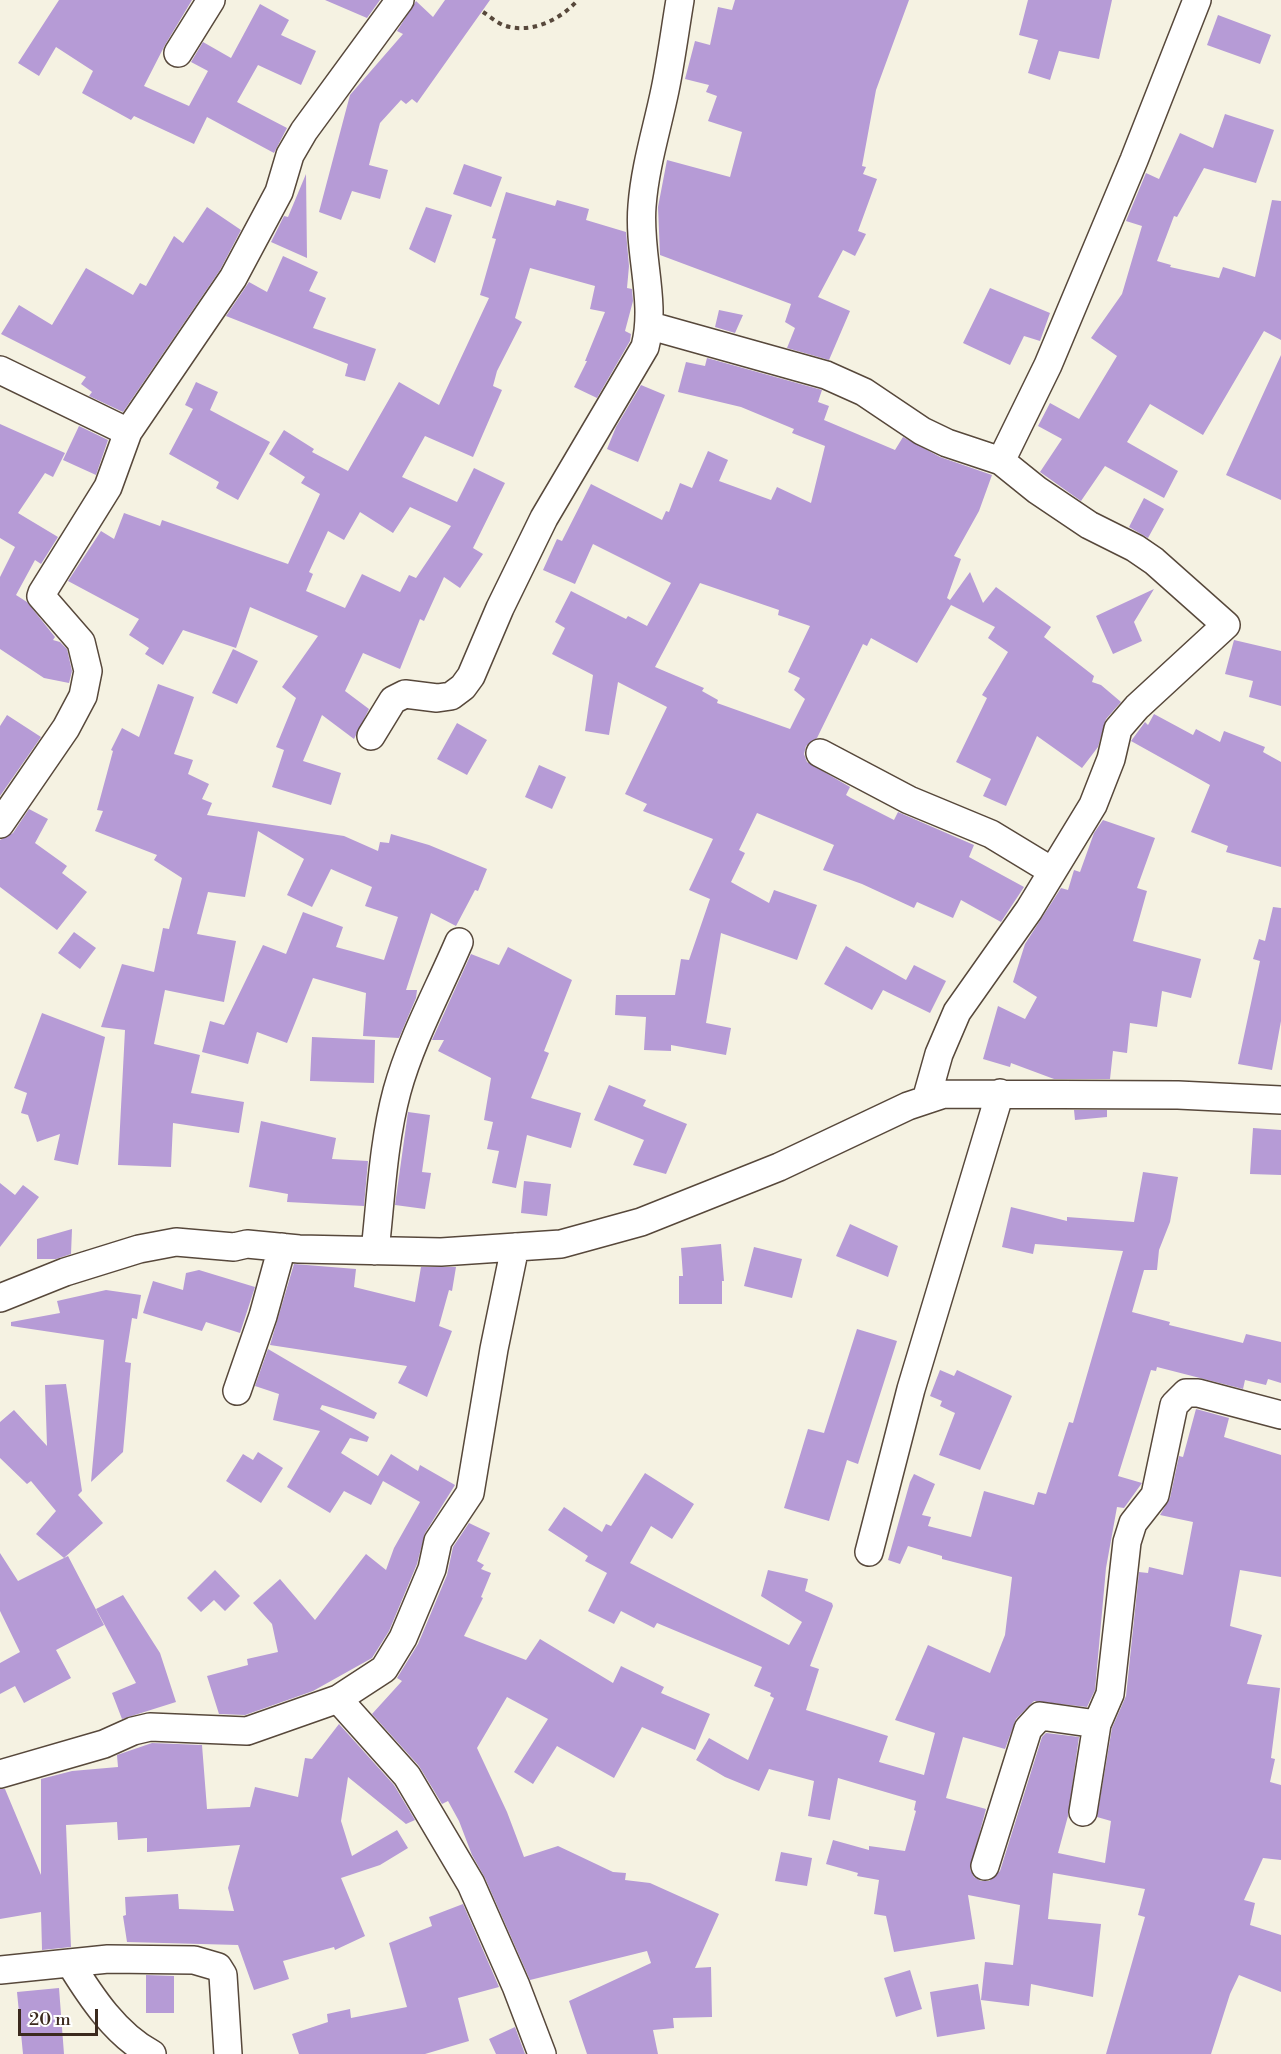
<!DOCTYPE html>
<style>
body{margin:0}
#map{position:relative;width:1281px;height:2054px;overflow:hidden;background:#f5f2e2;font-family:"Libre Bodoni",serif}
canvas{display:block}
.scale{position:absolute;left:18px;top:2009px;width:80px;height:27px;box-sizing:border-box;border:3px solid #3b2a1e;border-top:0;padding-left:8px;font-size:18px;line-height:21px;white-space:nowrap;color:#3b2a1e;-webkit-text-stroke:4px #fff;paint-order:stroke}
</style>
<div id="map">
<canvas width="1281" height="2054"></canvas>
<div class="scale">20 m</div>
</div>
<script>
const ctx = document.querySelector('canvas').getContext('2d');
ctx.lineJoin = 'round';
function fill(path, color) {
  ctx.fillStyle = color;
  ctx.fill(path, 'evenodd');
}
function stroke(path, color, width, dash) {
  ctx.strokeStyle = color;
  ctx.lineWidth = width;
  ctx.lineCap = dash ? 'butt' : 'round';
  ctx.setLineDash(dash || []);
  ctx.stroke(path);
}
fill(new Path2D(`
 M59,0H192L165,45L144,86L189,106L208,71L191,62L203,42L231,58L260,4L289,20L281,35L316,51L301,85L258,65L237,102L287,128L274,153L207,117L194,144L134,116L131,120L82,93L93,71L56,47L39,76L18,63Z
 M325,0H380L367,18Z
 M445,0H490L417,103L412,99L406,104L401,100L380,123L369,165L388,170L380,199L352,191L341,220L319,212L350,95L403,34L397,31L416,1L433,17Z
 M735,0H909L876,90L862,166L866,167L863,174L877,179L858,231L866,234L855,256L843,250L818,297L850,311L829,360L787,348L795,328L785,322L791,304L660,255L658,207L667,160L730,177L742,132L708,121L717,96L706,92L709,85L685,79L695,41L710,45L718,7L732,10Z
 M1028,0H1112L1099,59L1059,51L1050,80L1028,73L1038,40L1019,35Z
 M1218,15L1271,35L1260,64L1207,45Z
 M1225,114L1274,130L1256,183L1204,168L1177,217L1174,216L1157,261L1171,265L1170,267L1219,278L1223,267L1255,277L1272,200L1281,201V340L1264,331L1203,435L1150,404L1127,442L1178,471L1164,498L1105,466L1081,501L1040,472L1062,439L1038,426L1050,403L1079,419L1117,356L1091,338L1122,294L1142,226L1126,221L1146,173L1159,179L1180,133L1213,148Z
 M464,164L502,177L491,207L453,194Z
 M306,174L307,258L271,242L284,216L288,217Z
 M506,192L555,206L557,200L589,209L586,220L626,232L629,266L627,288L632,289L633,301L625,331L631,334L630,341L597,398L574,387L587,361H585L605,312L590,309L595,286L530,268L515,318L522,322L497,371L493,386L502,390L473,457L425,436L402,477L457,502L474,468L505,483L473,548L483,554L460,588L444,577L424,621L420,619L400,669L363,653L345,691L369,709L354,739L322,715L303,761L341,773L331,805L272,787L284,750L276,747L296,698L282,687L318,636L250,607L236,648L183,630L163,665L145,654L149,648L129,635L139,619L68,581L101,531L114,539L124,513L160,526L162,520L288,564L320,494L301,483L305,477L269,454L284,430L314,449L312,452L348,471L399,382L439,405L489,298L480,295L496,239L492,238ZM410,507L451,526L416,578L409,575L400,592L362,574L345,608L306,591L313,574L309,572L328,531L344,540L360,512L393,533Z
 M207,207L241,230L220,270L123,412L89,396L92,392L81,384L86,377L1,334L19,305L52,325L86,268L133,295L140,283L146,286L174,236L183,243Z
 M426,207L452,215L435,263L409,249Z
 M283,256L318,272L309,291L326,298L313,328L376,349L365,381L345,376L348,364L226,316L249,282L267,292Z
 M990,288L1050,313L1040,341L1024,336L1010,365L963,343Z
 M719,310L743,315L735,333L715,327Z
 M1281,355V500L1226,475Z
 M707,358L822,390L818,402L829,406L824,420L895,450L903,437L940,457L992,475L979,511L954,556L961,559L947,598L950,600L970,572L983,603L996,587L1051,627L1044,637L1094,676L1092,682L1101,685L1121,702L1106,719L1098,747L1082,768L1037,736L1006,806L983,796L991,779L956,762L987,698L982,695L1008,652L988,638L995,627L951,605L917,663L871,638L867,646L863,644L817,738L806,746L804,754L807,762L850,787L846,795L851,798L894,820L898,812L974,845L969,857L1024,887L1001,922L961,900L953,918L917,902L914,908L862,884L823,870L834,845L757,813L739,850L745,853L731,882L769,903L774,890L817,905L797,960L721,933L706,1023L731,1028L726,1055L671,1045V1051L644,1050L646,1017L615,1015L616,995H675L681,959L689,960L710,899L689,890L713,839L643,811L647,804L625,794L667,707L618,682L609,735L585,731L593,675L552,654L565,628L555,622L571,591L626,619L628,616L647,626L671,583L593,544L575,584L543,570L557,539L562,541L591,484L662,520L666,511L669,512L680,483L692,488L708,451L728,460L719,481L771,500L777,487L811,503L825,446L792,433L794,429L741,407L678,392L686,362L705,366ZM700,583L779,610L778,615L810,626L788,672L800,678L794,690L805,699L790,729L717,703L718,700L702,691L704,688L655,667Z
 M196,382L218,392L210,410L270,442L238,500L216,488L219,482L169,454L193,409L185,405Z
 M641,385L665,395L638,462L607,449L616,427Z
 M0,424L65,453L53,477L45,473L18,513L58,537L41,564L35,560L16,595L27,602L55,637L53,640L60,642L67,649L72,671L69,683L44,678L0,649V577L15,547L0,538Z
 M79,426L108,440L96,475L63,460Z
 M1144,498L1164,509L1148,538L1129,527Z
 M1154,589L1134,622L1142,641L1113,654L1096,616Z
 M1234,640L1281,651V706L1249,697L1253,681L1225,674Z
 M233,649L258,661L237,704L212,693Z
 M158,684L194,697L174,754L193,760L188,774L209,784L202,799L212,803L207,815L344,836L378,851L380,842L389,843L391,834L429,845L487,869L478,891L475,890L456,926L431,913L406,990H417L416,998L399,1038L363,1036L366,993L313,978L287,1043L257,1032L248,1064L202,1052L210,1021L224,1025L263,945L286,954L303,912L343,927L336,947L384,960L398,917L365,906L372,887L331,869L312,907L287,895L304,859L258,831L245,897L208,892L197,934L236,941L224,1002L165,990L154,1044L200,1055L191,1093L244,1102L239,1133L173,1123L171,1167L118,1165L125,1030L101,1027L122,964L154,972L163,928L169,929L182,878L154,860L157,855L95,831L103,811L97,810L113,751L111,750L122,728L139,737Z
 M1154,714L1193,735L1196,729L1220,742L1224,731L1265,747L1263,752L1281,762V867L1226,852L1228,846L1191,832L1210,785L1131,741L1145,722L1148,725Z
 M7,715L41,737L0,796V726Z
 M457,723L487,740L467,775L437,759Z
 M539,765L566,777L552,809L525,797Z
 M29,809L48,819L35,843L67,866L62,873L87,892L57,930L0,887V840L13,833Z
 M1103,820L1155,838L1137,888L1147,891L1133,941L1201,959L1191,998L1162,991L1157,1027L1130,1023L1127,1053L1113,1051L1110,1079H1054L1011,1063L1010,1067L983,1059L998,1006L1025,1019L1037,997L1013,982L1025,944L1061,888L1068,890L1074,870L1080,872L1094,833Z
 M1273,907L1281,908V1021L1272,1070L1238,1064L1260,961L1253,959L1259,939L1265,941Z
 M74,932L96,948L80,969L58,953Z
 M846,946L906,980L914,965L946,981L930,1013L883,990L872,1010L824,984Z
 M508,947L572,980L544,1051L549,1053L531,1098L581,1113L571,1148L527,1135L516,1188L492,1183L499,1151L487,1149L493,1122L484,1120L491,1078L438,1051L444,1040H432L471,954L499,965Z
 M42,1013L105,1037L78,1165L54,1160L60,1134L37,1142L28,1115L21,1113L27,1093L14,1088Z
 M312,1037L375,1040L374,1083L310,1081Z
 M609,1085L646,1100L643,1106L687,1124L666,1174L633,1165L644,1140L594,1120Z
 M1074,1110H1107V1117L1075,1120Z
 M408,1112L430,1115L422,1172L431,1173L425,1209L395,1205Z
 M261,1121L336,1138L332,1159L368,1161L364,1206L287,1202L288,1194L249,1187Z
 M1253,1128L1281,1130V1175L1250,1174Z
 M1143,1172L1178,1177L1170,1222L1159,1250L1157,1270H1144L1132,1312L1170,1322L1169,1325L1243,1343L1246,1334L1281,1342V1383L1268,1379L1266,1385L1245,1380L1243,1389L1157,1367L1156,1371L1151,1370L1118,1476L1142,1483L1124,1508L1117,1507L1106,1568L1095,1690L1087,1707L1034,1701L1016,1719L1005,1749L963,1737L946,1798L986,1809L970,1869L974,1877L981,1881H989L1000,1871L1042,1737L1046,1733L1079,1737L1068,1816L1058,1853L1105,1863L1111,1821L1097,1817L1112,1728L1126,1696L1139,1572L1148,1573L1149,1567L1183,1575L1193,1522L1160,1515L1170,1498L1179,1456L1183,1457L1196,1409L1229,1418L1224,1437L1281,1455V1577L1240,1570L1230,1626L1262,1635L1247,1684L1280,1688L1271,1758L1275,1759L1270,1782L1281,1785V1860L1263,1858L1244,1900L1255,1903L1250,1925L1281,1935V1992L1239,1975L1230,1994L1211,2054H1106L1145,1917L1138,1915L1145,1889L1053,1873L1048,1919L1101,1924L1093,1997L1031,1984L1029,2006L981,2000L985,1962L1013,1965L1020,1905L968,1895L975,1939L894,1952L886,1916L874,1914L879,1880L857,1876L858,1873L826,1864L833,1840L869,1850V1846L905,1851L916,1811L914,1810L916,1801L838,1778L830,1820L808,1816L814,1781L769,1769L759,1791L725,1777L696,1760L709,1738L748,1760L774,1698L770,1696L771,1693L754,1686L762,1667L657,1623L654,1628L621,1611L614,1624L588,1611L607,1573L585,1561L588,1556L548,1530L564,1507L602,1532L606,1524L611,1526L645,1473L694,1504L672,1539L651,1526L630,1563L789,1645L802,1622L761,1596L768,1570L808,1579L805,1591L832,1603L833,1606L810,1666L819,1669L806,1710L888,1736L879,1762L924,1775L935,1733L895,1720L928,1645L990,1673L1005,1635L1012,1577L942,1559V1556L908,1546L900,1564L888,1560L910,1482L914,1474L935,1484L922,1515L931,1517L928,1526L971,1537L984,1491L1034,1505L1038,1492L1046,1494L1069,1422L1073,1423L1123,1251L1035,1244L1033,1254L1002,1247L1011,1207L1067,1221V1217L1134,1222Z
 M524,1181L551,1184L547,1216L521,1213Z
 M0,1183L15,1195L23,1185L39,1197L0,1247Z
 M850,1224L898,1246L888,1277L836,1256Z
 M72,1229L71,1254L56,1259H37V1239Z
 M721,1244L724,1281H722V1304H679V1276H683L681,1248Z
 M754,1247L802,1259L792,1298L744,1286Z
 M294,1264L356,1269L354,1287L415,1302L421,1267H456L452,1291L449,1290L439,1326L452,1331L427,1397L398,1383L407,1366L270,1345Z
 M199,1270L255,1287L240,1333L206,1322L202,1331L143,1313L153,1281L183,1290L186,1273Z
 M106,1290L141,1295L137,1319L132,1318L125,1362L131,1363L123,1452L91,1482L104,1340L11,1326V1322L60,1313L57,1301Z
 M857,1329L897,1341L858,1464L847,1460L829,1521L784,1508L808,1429L824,1433Z
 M268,1349L377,1413L374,1419L322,1405L320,1409L369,1437L367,1442L350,1438L341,1453L378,1476L391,1454L418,1471L420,1465L455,1485L425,1533L417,1564L389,1631L372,1658L313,1691L245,1715L219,1714L207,1676L248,1665L247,1659L278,1652L272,1624L253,1603L280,1579L315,1620L366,1554L386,1570L394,1548L420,1502L383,1481L371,1505L344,1491L330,1513L287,1487L320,1431L273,1420L279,1394L255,1386Z
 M940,1370L954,1376L957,1370L1012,1396L980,1470L939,1455L955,1413L940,1406L942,1401L930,1396Z
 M66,1384L82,1491L78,1495L103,1523L64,1558L36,1534L56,1511L31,1481L27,1484L0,1458V1422L14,1410L47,1446L45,1385Z
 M258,1452L283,1468L261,1503L226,1481L243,1454L253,1460Z
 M469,1523L490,1533L477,1561L484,1565L481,1569L491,1573L481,1597L483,1598L464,1636L526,1660L540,1639L613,1683L621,1666L664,1687L661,1693L710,1714L695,1750L642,1727L614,1778L557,1746L533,1784L514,1772L548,1719L507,1697L477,1748L507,1812L524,1857L558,1846L613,1872L626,1873L625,1880L650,1883L719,1914L695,1968L711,1967L712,2017L673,2018L674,2028L653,2030L658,2054H587L569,2001L651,1963L647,1951L530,1980L485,1878L472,1855L459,1821L448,1801L442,1804L419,1766L372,1714L402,1681L397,1678L418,1644L447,1575L453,1547Z
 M0,1553L18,1581L68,1556L104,1625L56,1650L71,1678L24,1703L15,1686L0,1694V1663L20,1652L0,1611Z
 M215,1570L240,1596L225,1611L214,1600L201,1612L187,1598Z
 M123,1595L160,1653L176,1702L122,1719L112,1693L136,1683L96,1609Z
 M339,1724L394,1785L415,1820L406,1824L348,1777L341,1821L352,1856L397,1830L408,1848L380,1865L341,1878L365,1936L335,1950L334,1947L283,1961L289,1979L254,1990L238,1945L127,1942L123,1916L126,1915L125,1897L178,1894L179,1909L234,1911L228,1888L240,1845L147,1852V1838L118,1840L117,1822L66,1825L71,1947L42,1950L41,1912L0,1919V1789H5L41,1875V1779L72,1771L118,1767L117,1755L152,1743L202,1745L207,1809L250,1807L255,1787L298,1797L305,1758L312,1759Z
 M781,1852L812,1858L807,1886L775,1881Z
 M463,1904L499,1987L458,1998L469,2041L425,2054H299L292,2034L328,2022L327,2014L350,2009L351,2018L407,2007L389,1943L432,1926L429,1917Z
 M910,1970L922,2009L896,2017L884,1978Z
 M146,1975L174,1976V2013H146Z
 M978,1984L985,2029L937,2037L930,1992Z
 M59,1988L64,2054H23L17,1992Z
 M515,2027L525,2054H496L489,2039Z`), '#b69bd6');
const minor = new Path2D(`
 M178,53L211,0
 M651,326L826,375L864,392L922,431L947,443L1001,461L1037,490L1089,525L1135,548L1154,561L1226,625L1137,707L1118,729L1111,759L1093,805L1029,910L957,1012L939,1054L926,1100
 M0,370L128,432
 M1001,461L1048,365L1134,160L1197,0
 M371,736L393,700L405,694L437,698L451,696L463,687L471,676L500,608L544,518L645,347C657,302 638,253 642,206C645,166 657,129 665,90C671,61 675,30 680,0
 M820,753L909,800L991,834L1052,871
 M0,824L66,728L83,696L88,671L81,642L41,596L42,593L108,487L128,432L233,278L279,192L290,155L304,131L400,0
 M375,1251C381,1198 383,1143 397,1091C411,1040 438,991 459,942
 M0,1298L65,1272L139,1249L176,1242L234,1247L247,1244L299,1249L441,1252L561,1244L641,1222L779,1167L908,1106L944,1094L1178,1095L1281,1100
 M237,1391L263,1316L282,1247
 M869,1552L911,1389L1000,1093
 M338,1699L407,1776L471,1884L516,1986L542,2054
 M0,1774L104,1744L133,1731L150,1727L247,1731L338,1699L384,1669L403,1638L432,1569L438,1541L470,1493L494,1349L515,1247
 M1083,1812L1097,1724L1110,1694L1127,1542L1133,1523L1155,1495L1174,1405L1186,1393H1198L1281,1415
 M985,1866L1028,1729L1040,1716L1097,1724
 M70,1963C91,1997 116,2035 152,2054
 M0,1970L108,1959L194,1960L218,1967L223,1975L228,2054`);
stroke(minor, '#57483b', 30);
stroke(new Path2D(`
 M483,12C489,16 496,22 503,25C530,35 560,20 578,0`), '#57483b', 4, [4.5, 4.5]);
stroke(minor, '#fff', 27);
</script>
